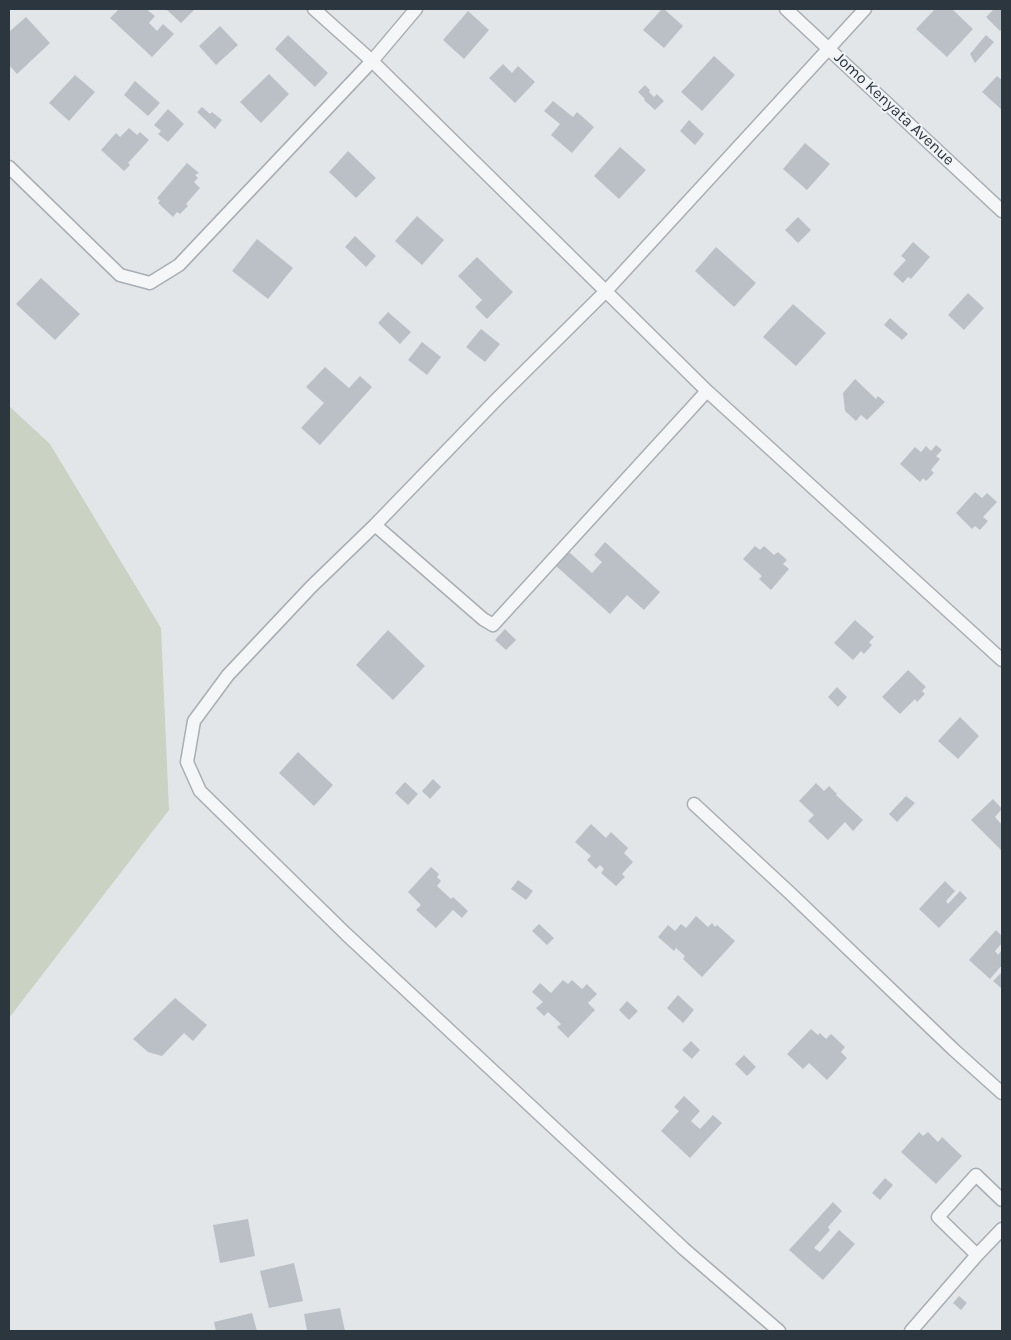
<!DOCTYPE html>
<style>
body{margin:0}
#map{position:relative;width:1011px;height:1340px;overflow:hidden;background:#e2e6e9;font-family:Karla,sans-serif}
canvas{display:block}
.frame{position:absolute;inset:0;border:10px solid #2c363f;pointer-events:none}
</style>
<div id="map">
<canvas width="1011" height="1340"></canvas>
<div class="frame"></div>
</div>
<script>
const ctx = document.querySelector('canvas').getContext('2d');
ctx.lineJoin = 'round';
function fill(path, color) {
  ctx.fillStyle = color;
  ctx.fill(path, 'evenodd');
}
function stroke(path, color, width, dash) {
  ctx.strokeStyle = color;
  ctx.lineWidth = width;
  ctx.lineCap = dash ? 'butt' : 'round';
  ctx.setLineDash(dash || []);
  ctx.stroke(path);
}
function write(font, color, halo, rows, align = 'center') {
  ctx.font = font + ' Karla,sans-serif';
  ctx.lineWidth = 4;
  ctx.setLineDash([]);
  ctx.textBaseline = 'middle';
  ctx.strokeStyle = halo;
  ctx.fillStyle = color;
  for (const [text, x, y, turn = 0] of rows) {
    ctx.save();
    ctx.translate(x, y);
    ctx.rotate((+turn || 0) * Math.PI / 180);
    ctx.textAlign = isNaN(turn) ? turn : align;
    if (halo) ctx.strokeText(text, 0, 0);
    ctx.fillText(text, 0, 0);
    ctx.restore();
  }
}
fill(new Path2D(`
 M9,406L50,444L161,628L169,810L9,1018Z`), '#cad2c4');
fill(new Path2D(`
 M119,9H136L137,10L146,9L155,16L149,23L157,31L163,24L174,34L152,57L110,18Z
 M166,9H195L181,23Z
 M662,9H664L683,26L664,48L643,30Z
 M935,9H952L973,29L947,57L916,29Z
 M994,9H1002V29L1000,31L986,17Z
 M468,11L489,30L464,59L443,40Z
 M26,17L50,43L17,74L9,65V32Z
 M220,26L238,45L216,65L199,46Z
 M288,35L328,73L315,87L275,49Z
 M986,35L994,42L975,63L970,54Z
 M714,56L735,75L702,111L681,92Z
 M503,64L512,73L518,66L535,82L515,103L489,78Z
 M269,74L289,94L261,123L240,102Z
 M75,75L95,92L69,121L49,103Z
 M997,76L1002,80V110L982,92Z
 M135,81L160,103L148,116L124,95Z
 M645,85L650,90L649,92L654,97L657,94L664,101L655,110L644,100L645,99L638,92Z
 M553,101L573,117L577,112L594,127L572,153L551,135L560,124L544,111Z
 M202,107L210,114L212,112L222,120L215,129L197,112Z
 M168,109L184,124L168,142L158,134L161,131L154,125Z
 M689,120L704,134L695,145L680,131Z
 M129,128L137,135L140,132L149,140L128,163L130,165L124,171L101,150L116,133L120,137Z
 M805,143L830,164L807,190L783,169Z
 M620,147L646,170L619,199L594,176Z
 M348,151L376,178L356,198L329,172Z
 M187,163L199,173L195,175L198,178L194,182L200,188L186,204L188,206L180,214L177,212L173,217L158,203L160,201L157,198Z
 M417,216L444,240L422,265L395,241Z
 M798,217L811,230L798,243L785,230Z
 M355,236L376,256L366,267L345,247Z
 M257,239L293,268L268,299L232,271Z
 M913,242L930,257L911,279L908,277L903,283L893,274L906,260L901,256Z
 M716,247L756,283L734,307L695,271Z
 M477,257L513,292L487,319L475,307L482,300L458,276Z
 M41,278L80,314L55,340L16,304Z
 M968,293L984,308L964,330L948,315Z
 M793,304L826,333L796,366L763,337Z
 M388,312L411,332L400,344L378,323Z
 M890,318L908,334L902,340L884,325Z
 M481,329L500,344L485,362L466,347Z
 M422,342L441,357L427,375L408,360Z
 M325,367L349,388L360,376L372,387L320,445L301,428L324,403L306,387Z
 M855,379L876,399L878,396L885,402L867,420L861,415L856,421L845,411L843,393Z
 M936,445L942,450L936,456L940,459L931,470L934,473L926,481L923,478L920,482L900,464L915,447L921,452L926,446L931,451Z
 M975,492L982,498L987,493L997,502L983,517L988,521L980,530L975,526L972,529L956,513Z
 M605,542L660,592L644,610L627,595L610,614L556,566L569,552L592,573L602,562L594,555Z
 M755,546L760,550L764,546L774,555L778,552L787,560L783,564L789,569L771,590L759,579L762,576L743,559Z
 M855,620L874,637L869,642L872,645L864,654L861,651L853,660L834,643Z
 M505,629L516,640L506,650L495,640Z
 M388,630L425,666L393,700L356,665Z
 M908,670L926,687L922,691L925,694L917,702L915,699L900,714L882,697Z
 M837,687L847,697L838,707L828,697Z
 M960,717L979,736L958,759L938,741Z
 M298,752L333,785L314,806L279,773Z
 M433,779L441,787L430,799L422,791Z
 M405,782L418,794L408,805L395,793Z
 M816,783L824,791L829,786L837,794L836,795L863,820L853,831L845,822L828,840L808,821L814,815L799,801Z
 M906,796L915,803L897,822L889,814Z
 M993,799L1002,809L995,817L1002,825V851L971,820Z
 M591,824L606,838L611,832L628,848L624,853L633,862L622,874L625,877L616,886L601,873L604,869L600,865L596,869L587,860L591,856L575,842Z
 M431,867L439,874L437,877L441,881L437,886L451,899L453,897L468,911L462,918L453,910L436,928L416,910L421,905L408,892Z
 M518,880L533,891L526,900L511,889Z
 M945,881L955,891L946,901L948,904L960,891L967,898L939,928L919,909Z
 M696,916L708,927L712,923L715,927L717,925L735,941L702,977L683,959L685,956L676,948L674,951L658,937L668,925L675,931L681,924L686,928Z
 M539,924L554,938L547,945L532,931Z
 M996,930L1002,936V943L995,951L998,955L1002,950V965L990,979L969,960Z
 M1001,973L1002,974V989L993,981Z
 M563,980L568,984L572,980L582,989L587,984L597,994L588,1003L595,1010L568,1038L557,1027L561,1024L548,1012L544,1016L536,1008L543,1002L532,992L540,983L551,993Z
 M678,995L694,1010L683,1023L667,1008Z
 M175,998L207,1025L193,1041L184,1033L162,1056L148,1052L133,1039Z
 M627,1001L638,1011L629,1020L619,1010Z
 M811,1029L818,1035L820,1033L826,1039L831,1034L845,1047L841,1052L847,1058L827,1080L809,1063L803,1069L787,1054Z
 M691,1041L700,1050L692,1059L682,1050Z
 M744,1055L756,1067L747,1076L735,1064Z
 M684,1096L700,1111L691,1121L700,1129L713,1115L722,1123L690,1158L661,1131L679,1111L674,1107Z
 M919,1132L923,1136L928,1132L938,1142L942,1137L962,1156L936,1184L901,1152Z
 M885,1178L893,1185L880,1200L872,1193Z
 M833,1202L842,1211L828,1227L830,1230L814,1248L820,1252L839,1230L855,1244L823,1280L789,1250Z
 M248,1219L255,1256L220,1263L213,1225Z
 M294,1263L303,1301L269,1308L260,1271Z
 M959,1296L967,1303L961,1310L953,1303Z
 M340,1308L345,1331H307L304,1314Z
 M252,1313L257,1331H216L214,1322Z`), '#bac0c5');
const minor = new Path2D(`
 M314,9L372,61L707,391L1002,660
 M786,9L1002,211
 M9,167L120,275L150,283L179,265L372,61L416,9
 M375,525L483,619L493,625L707,391
 M694,804L791,894L954,1050L1002,1093
 M977,1255L938,1217L976,1175L1002,1200
 M779,1331L684,1249L346,934L200,791L187,762L194,721L228,675L311,587L375,525L497,399L606,291L865,9
 M911,1331L977,1255L1002,1229`);
stroke(minor, '#a8aeb3', 15);
stroke(minor, '#f4f6f8', 12);
write('16px', '#2c363f', '#f1f4f6', [
 ["Jomo Kenyata Avenue",894,109,43]
]);
</script>
